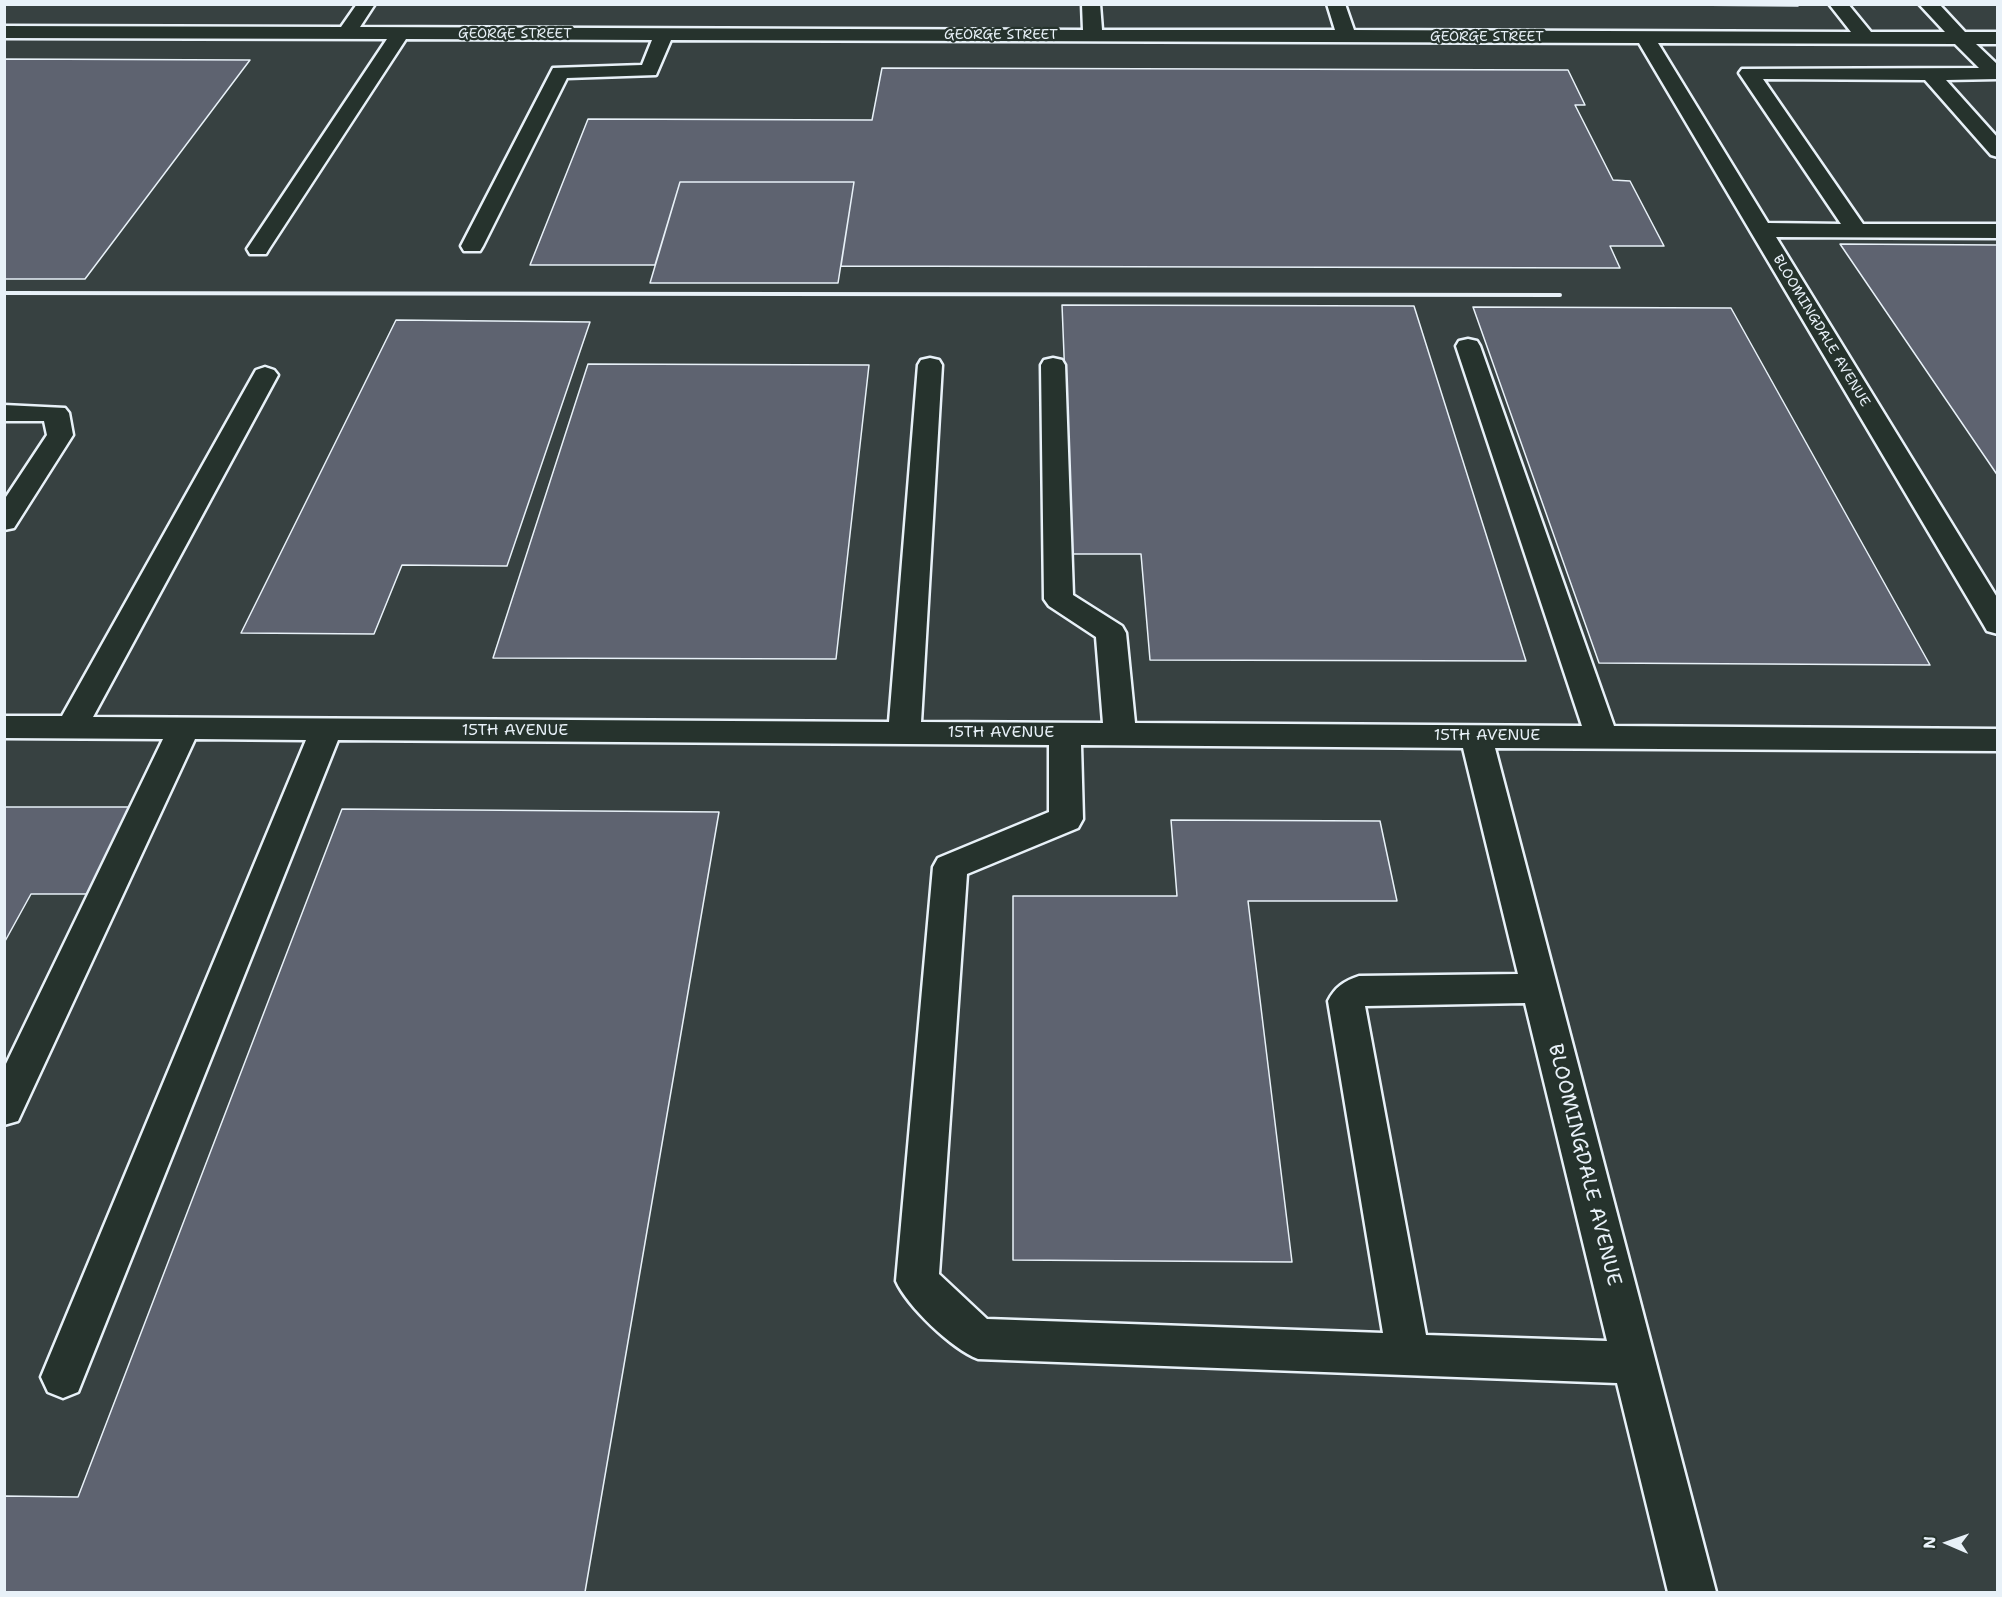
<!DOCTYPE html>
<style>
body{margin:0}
#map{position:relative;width:2002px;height:1597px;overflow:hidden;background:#26332d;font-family:"Shantell Sans",sans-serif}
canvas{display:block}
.frame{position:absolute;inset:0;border:6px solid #e8f1f8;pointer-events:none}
.north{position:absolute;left:1918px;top:1513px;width:60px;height:60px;-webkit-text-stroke:4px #26332d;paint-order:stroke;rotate:272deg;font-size:16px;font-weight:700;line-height:24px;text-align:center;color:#e8f1f8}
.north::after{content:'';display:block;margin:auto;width:21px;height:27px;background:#e8f1f8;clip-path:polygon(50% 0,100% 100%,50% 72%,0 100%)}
</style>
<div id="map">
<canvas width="2002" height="1597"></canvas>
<div class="frame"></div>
<div class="north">N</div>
</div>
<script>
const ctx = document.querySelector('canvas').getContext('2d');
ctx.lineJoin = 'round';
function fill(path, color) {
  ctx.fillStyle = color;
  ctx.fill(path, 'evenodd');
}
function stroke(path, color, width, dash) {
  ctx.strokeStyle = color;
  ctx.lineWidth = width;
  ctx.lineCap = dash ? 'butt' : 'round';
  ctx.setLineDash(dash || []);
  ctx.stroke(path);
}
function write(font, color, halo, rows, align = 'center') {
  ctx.font = font + ' "Shantell Sans",sans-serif';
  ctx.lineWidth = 4.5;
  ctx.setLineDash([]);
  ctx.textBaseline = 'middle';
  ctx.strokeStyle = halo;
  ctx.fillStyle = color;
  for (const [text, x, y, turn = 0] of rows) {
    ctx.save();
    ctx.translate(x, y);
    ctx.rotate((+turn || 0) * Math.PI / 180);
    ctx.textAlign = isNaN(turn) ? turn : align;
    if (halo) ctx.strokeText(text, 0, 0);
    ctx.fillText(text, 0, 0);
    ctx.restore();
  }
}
fill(new Path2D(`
 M5,5H1997V1592H5Z`), '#374141');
const building = new Path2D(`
 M1565,4H1798V6Z
 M4,59L250,60L85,279H4Z
 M882,68L1568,70L1585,105H1575L1613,180L1630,181L1664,246H1610L1620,268L841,266L854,182H680L655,265H530L588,119L872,120Z
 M680,182H854L838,283H650Z
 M1840,244L1998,245V476Z
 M1062,305L1414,306L1526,661L1150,660L1141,554H1072Z
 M1473,307L1731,308L1930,665L1599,663Z
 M396,320L590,322L507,566L402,565L374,634L241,633Z
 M588,364L869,365L836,659L493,658Z
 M4,807H131L87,894H31L4,943Z
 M342,809L719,812L585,1592H4V1496L78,1497Z
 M1171,820L1380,821L1397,901H1248L1292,1262L1013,1260V896H1177Z`);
fill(building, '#5e6370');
stroke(building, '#e8f1f8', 1.5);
const minor = new Path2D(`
 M357,4H375L360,27L1083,30L1082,4H1100L1102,30H1335L1327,4H1345L1354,30L1851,32L1829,4H1848L1871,32H1945L1919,4H1939L1965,32H1998V44H1976L1998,65V79L1946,80L1998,138V157L1991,155L1925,80L1763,79L1863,224H1998V238L1776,237L1998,599V634L1987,631L1983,624L1639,43L671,40L656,75L567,78L483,246L480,251H464L461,246L553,68L642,65L652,40L406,39L269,249L266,254H250L247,249L387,39L4,38V26L341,27ZM1658,43L1955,44L1979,68L1742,69L1739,73L1841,224L1768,223Z
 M1468,339L1477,341L1480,346L1614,726L1998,729V751L1495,748L1716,1592H1668L1617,1383L978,1359C952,1349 907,1306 896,1281L933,867L938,858L1049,812V745L338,740L78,1392L63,1398L48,1392L41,1377L306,740L195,739L18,1121L4,1125V1068L163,739L4,738V716H62L256,370L265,367L274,370L278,375L93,717L889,722L918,365L921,360L930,358L939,360L942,365L921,722L1103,723L1096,637L1049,606L1044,599L1041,365L1044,360L1053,358L1062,360L1065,365L1073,595L1122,626L1126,633L1135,723L1582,726L1456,346L1459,341ZM1081,745L1463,748L1518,974L1359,976C1344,981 1335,987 1328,1001L1383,1333L987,1319L939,1274L967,874L1078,828L1083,819ZM1525,1003L1607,1341L1426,1335L1365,1006Z
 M4,405L65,408L69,413L73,435L14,528L4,530V500L47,435L44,421H4Z`);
stroke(minor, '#e8f1f8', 5);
fill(minor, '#26332d');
stroke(new Path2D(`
 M4,293L1560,295`), '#e8f1f8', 4);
write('14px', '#e8f1f8', '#26332d', [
 ["GEORGE STREET",515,34],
 ["GEORGE STREET",1001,35],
 ["GEORGE STREET",1487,37],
 ["BLOOMINGDALE AVENUE",1821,331,59]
]);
write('16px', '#e8f1f8', '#26332d', [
 ["15TH AVENUE",515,731],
 ["15TH AVENUE",1001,733],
 ["15TH AVENUE",1487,736]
]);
write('20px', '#e8f1f8', '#26332d', [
 ["BLOOMINGDALE AVENUE",1584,1165,76]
]);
</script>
